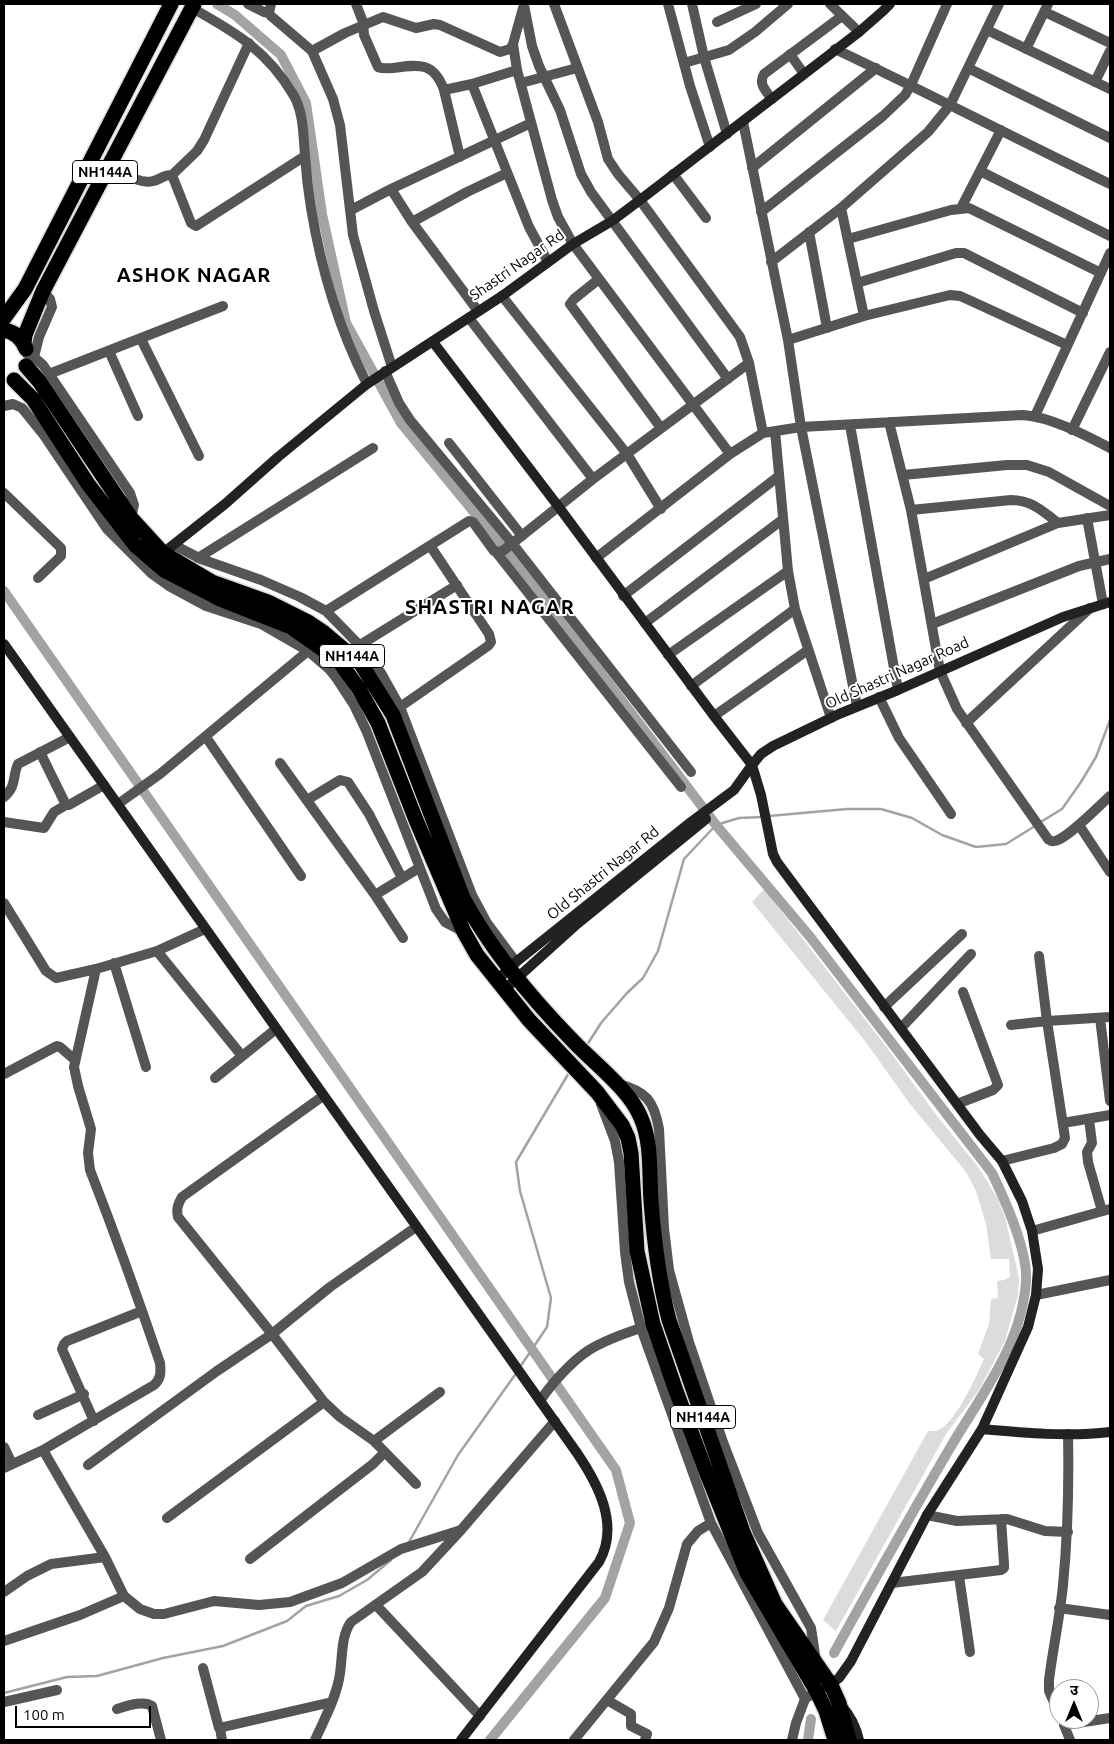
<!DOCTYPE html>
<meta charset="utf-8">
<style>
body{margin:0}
#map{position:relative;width:1114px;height:1744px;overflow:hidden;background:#fff;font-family:Ubuntu,"Noto Sans Devanagari",sans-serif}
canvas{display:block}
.frame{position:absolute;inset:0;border:5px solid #000;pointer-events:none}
.north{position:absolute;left:1049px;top:1679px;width:50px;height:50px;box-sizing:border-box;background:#fff;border:1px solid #999;border-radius:50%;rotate:0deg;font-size:14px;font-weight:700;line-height:20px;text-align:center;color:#000}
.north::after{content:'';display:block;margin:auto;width:18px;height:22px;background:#000;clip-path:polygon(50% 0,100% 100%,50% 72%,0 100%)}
.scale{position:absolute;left:15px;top:1706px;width:136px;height:22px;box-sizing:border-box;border:2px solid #000;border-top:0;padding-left:6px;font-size:15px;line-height:18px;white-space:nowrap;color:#000;-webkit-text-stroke:4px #fff;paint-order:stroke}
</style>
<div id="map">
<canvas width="1114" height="1744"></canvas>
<div class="frame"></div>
<div class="north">उ</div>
<div class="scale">100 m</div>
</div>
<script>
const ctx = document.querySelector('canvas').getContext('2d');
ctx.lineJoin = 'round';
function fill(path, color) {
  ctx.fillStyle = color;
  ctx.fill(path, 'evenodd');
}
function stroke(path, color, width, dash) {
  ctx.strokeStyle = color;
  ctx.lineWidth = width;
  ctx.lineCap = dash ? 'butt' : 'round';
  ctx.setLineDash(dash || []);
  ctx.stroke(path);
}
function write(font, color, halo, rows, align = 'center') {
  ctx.font = font + ' Ubuntu,sans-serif';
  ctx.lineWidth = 4;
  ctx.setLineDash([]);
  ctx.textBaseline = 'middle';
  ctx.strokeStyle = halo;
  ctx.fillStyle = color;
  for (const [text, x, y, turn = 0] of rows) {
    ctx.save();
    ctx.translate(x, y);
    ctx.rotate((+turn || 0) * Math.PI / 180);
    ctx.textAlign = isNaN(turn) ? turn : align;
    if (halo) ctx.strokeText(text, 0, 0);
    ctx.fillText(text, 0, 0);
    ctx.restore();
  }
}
fill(new Path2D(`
 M764,889L885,1045L937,1116L979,1168L998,1199L1005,1217L1019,1278L1018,1295L1005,1341L979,1390L946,1434L836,1631L823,1620L928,1431C931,1431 933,1431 936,1431C955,1426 976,1376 984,1359L978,1354L989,1324L991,1299L998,1298L997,1281L1004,1280L1010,1277L1009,1259H991L986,1224L976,1191L966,1172L910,1104L865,1041L752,902Z`), '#dcdcdc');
stroke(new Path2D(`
 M769,816L847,809H881L912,818L942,835L976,847L1006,844L1035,826
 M1039,823L1062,809L1081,782L1096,757L1110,720
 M587,1045L601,1023L627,993L643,978L658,951L684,859L716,825L739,818L763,817
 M520,1367L547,1327L551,1298L520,1191L516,1162L570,1071
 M409,1542L458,1455L517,1372
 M4,1693L67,1677L97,1676L163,1658L223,1646L287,1621L306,1606L339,1596L367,1580L391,1560`), '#a3a3a3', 2.5);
stroke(new Path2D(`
 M217,4L235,15L281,55L306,103L322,214L346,323L401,423L538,590L716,825L811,938L992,1173C1005,1200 1028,1251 1026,1281C1022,1345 981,1395 950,1448C910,1516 872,1584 834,1653
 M4,591L616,1470L630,1523L605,1598L490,1740
 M808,1740L811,1719`), '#a3a3a3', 10);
const highway = new Path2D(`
 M4,318L25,289L171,4
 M4,330C15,332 22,338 26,349
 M24,343L25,335L43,291L194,4
 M26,366L39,381L131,518L163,553L212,582L268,602L308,622L323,632L361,664L393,715L463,898C492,952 532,999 574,1042C595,1064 630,1090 641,1118C652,1143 649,1174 651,1201C654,1241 659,1281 669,1320L743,1532L775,1604L831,1685L839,1703L849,1740
 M14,380L33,399L88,484L135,545L164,570L220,599L291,627L338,660L359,689L378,723L416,820L464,932L477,955L529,1020L597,1092L622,1125L628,1138L631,1153L637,1251L653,1324L675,1388L705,1469L747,1573L817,1692L826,1711L835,1740`);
stroke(highway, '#dbdbdb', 18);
stroke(new Path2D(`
 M248,4L264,12L269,13
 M271,4L269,13L271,16L312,51L333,99L340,125L353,235L374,311L392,367
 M356,4L363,22L364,35L378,67C383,69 387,68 393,68C419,64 434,62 444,90
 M554,4L598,122L608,159L618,174L640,200L740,337L749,363L763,433
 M668,4L690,86L710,147
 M692,4L704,57L727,134
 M830,4L859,32
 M524,5L532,46L539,66L560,110L581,174L591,192L728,379
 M192,8C235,32 268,51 294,96C304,114 303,135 305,155C306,172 308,190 311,208C321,269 339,329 367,384
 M1045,12L1110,43
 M717,22L756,4
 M987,30L1110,89
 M513,44L517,70L552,200L558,217L573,244L730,454
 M835,49C928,93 1018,140 1110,184
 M1026,49L1048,4
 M312,51L345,33L383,17L416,28L434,24L440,25L500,52L510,49L513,44L523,8
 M790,54L804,74
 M684,63L729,50L755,32L788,4
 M968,68L1110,138
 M1095,82L1110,51
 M521,83L577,68
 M472,84L529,227L548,262
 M772,99C766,91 758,84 764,74L842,16
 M743,122L788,340L801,427L857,706
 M460,157L444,90L472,84L517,70
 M110,164C122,171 138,185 153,181C160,180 164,174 172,175L191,223L196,226L305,156
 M752,168L876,68
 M980,171L1110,236
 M673,174L706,218
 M172,175L197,151L204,140L249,43
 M391,189L412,222L478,311
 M841,208L864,316
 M961,208L1001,130
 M351,210L391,189L531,123
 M761,212L883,116L905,95L911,85L947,4
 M412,222L467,192L507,173
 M809,232L827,328
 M848,239L951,210L969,208L1101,273
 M771,262L841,208L928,132L950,105L999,4
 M599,279L574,299L570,304L661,428
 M857,283L956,253H964L1083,313
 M502,296L627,454L661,509
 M469,318L593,479
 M141,339L199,456
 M788,340L864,316L950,295L960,296L969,300L1067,345
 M109,351L138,416
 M27,354L35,358L43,365L130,493L134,505L131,518
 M34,357L39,337L52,307L50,299L43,291
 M385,371L399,403L410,420L512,543L691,772
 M49,374L223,306
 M4,406L13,404L22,408L43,434L107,529L152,574L169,586L206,606L261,624L308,651L329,669L337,679L354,705L366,730L436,909L445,922L464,932
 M1035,416L1110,253
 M889,422L911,510L940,671L957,709L1048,839C1051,841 1051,842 1055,841C1068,838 1099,806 1110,796
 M850,425L898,690
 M1072,430L1110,352
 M775,431L788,571L795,609L831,718
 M449,443L522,536
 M903,475L1007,465H1027L1049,472L1110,506
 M4,493L61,548V556L38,578
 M911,510L1011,500C1031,500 1043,511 1058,523
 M1087,518L1103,604
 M174,545L201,559L261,580L300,597L326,611L368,654L381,673L400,707L472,895L487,923L516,962
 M496,552L681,787
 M198,558L373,448
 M596,558L730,454L763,433L801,427L1023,415C1051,417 1085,435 1110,448
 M924,579L1058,523L1110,515
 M623,596L779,476
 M326,611L469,521L473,522L494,551L499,552L504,550L593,479L749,363
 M645,623L782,520
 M932,624L1079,566L1110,559
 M360,645L457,585
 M668,655L788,571
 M691,686L795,609
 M879,697L899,738L951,814
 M400,707L488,646L491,642L489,634L431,547
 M714,716L808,650
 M966,723L1090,608
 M206,737L301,876
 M40,752L66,805H69L104,785
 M280,763L375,895L403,938
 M4,797C17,786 12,777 18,764L70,737
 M307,800L340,780L348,782L369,814L402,878
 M118,804L160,774L308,651
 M4,822L44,828L54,812L66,805
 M1079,825L1110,872
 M375,895L419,868
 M4,903L46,971L56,978L96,969
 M157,951L205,929
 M114,963L146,1067
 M884,1007L962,934
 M1100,1018L1110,1101
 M1011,1025L1047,1021L1110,1017
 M901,1028L971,954
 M242,1056L157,951L96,969L74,1067L78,1086L91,1129L88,1153L90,1170C115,1234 138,1298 160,1363C161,1372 161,1379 154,1385L43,1450L105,1557L124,1596L140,1609L154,1614H164L214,1601L259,1605L290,1602L342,1583L401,1549L461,1530
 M4,1074L57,1046L60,1047L75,1060
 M215,1078L276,1029
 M619,1084C646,1091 654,1101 659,1129L664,1228L669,1270L689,1342L723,1442L758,1533L811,1628L816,1661
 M323,1096L182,1197C178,1204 176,1209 178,1217L272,1334L324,1402L340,1417L374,1441L416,1484
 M601,1104L615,1141L619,1162L625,1252L629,1282L641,1328L711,1523
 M957,1104L993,1090L998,1085L963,992
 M1089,1119L1092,1143L1087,1152L1088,1162L1102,1211
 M1063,1123L1110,1115
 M1002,1161L1054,1148L1062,1144L1065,1138L1047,1021L1039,956
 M1032,1231L1110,1209
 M1036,1295L1110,1280
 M540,1401C551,1384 572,1361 589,1350C607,1339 628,1332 647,1326
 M38,1415L84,1394
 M94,1421L62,1349L64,1344L67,1341L142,1311
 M374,1441L440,1392
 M4,1447L12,1464
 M88,1465L217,1371L272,1334L330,1287L416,1227
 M4,1468L43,1450
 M927,1515L957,1521L1007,1519L1045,1531L1068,1532
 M167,1518L324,1402
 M250,1559L373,1464L384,1453
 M959,1576L970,1652
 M892,1583L1001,1570L1004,1568V1564L1001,1519
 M4,1592L27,1576L51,1564L105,1557
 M376,1605L480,1716
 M1059,1608L1110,1615
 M4,1641L80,1615L124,1596
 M203,1668L219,1728L332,1702
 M607,1700L631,1714V1726L647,1734L645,1740
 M4,1702L57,1690
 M117,1709C127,1706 143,1700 152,1706L161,1740
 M1059,1714L1049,1691V1680C1053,1648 1060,1616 1063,1585C1068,1534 1069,1485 1068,1434
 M220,1728L222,1740
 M315,1740C324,1720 335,1700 339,1679C343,1661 340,1637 351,1622L422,1572L461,1530L555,1421
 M574,1740L654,1642L669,1608L687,1544L698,1531L711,1523L805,1699
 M792,1740L796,1723L805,1699L809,1696
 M1070,1740L1064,1725L1110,1718`), '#555', 10);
stroke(new Path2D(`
 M433,342L558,506L714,716L752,765L761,795L773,854L777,862L980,1135L1002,1161L1022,1201L1032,1231L1038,1269L1036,1295L1028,1327L982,1429L927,1515L851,1661L839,1678L827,1687
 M163,553L225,504L278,457L367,384L502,296L573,244L612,221L640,200L859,32L883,11L890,4
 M4,644L577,1453C598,1484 620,1525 599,1562L461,1740
 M498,979L516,962L691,822L734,790L752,765L761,754L773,746L839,714L898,690L1063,617L1110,602
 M505,989L577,924L706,819
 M982,1429C1025,1433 1068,1437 1110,1432
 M841,1705C851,1716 856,1726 859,1740`), '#222', 10);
stroke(highway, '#000', 15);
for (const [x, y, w] of [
 [105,172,65],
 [352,656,65],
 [703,1417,65]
]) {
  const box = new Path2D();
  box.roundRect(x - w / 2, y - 11.5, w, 23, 4);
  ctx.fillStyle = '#fff';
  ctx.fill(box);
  stroke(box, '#000', 1);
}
write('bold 14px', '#000', null, [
 ["NH144A",105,172],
 ["NH144A",352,656],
 ["NH144A",703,1417]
]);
write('15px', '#000', '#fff', [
 ["Shastri Nagar Rd",517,265,-35],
 ["Old Shastri Nagar Road",897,673,-24],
 ["Old Shastri Nagar Rd",603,873,-39]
]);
ctx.letterSpacing = '1px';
write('bold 20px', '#000', '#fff', [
 ["ASHOK NAGAR",194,275],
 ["SHASTRI NAGAR",490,607]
]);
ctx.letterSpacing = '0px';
</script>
